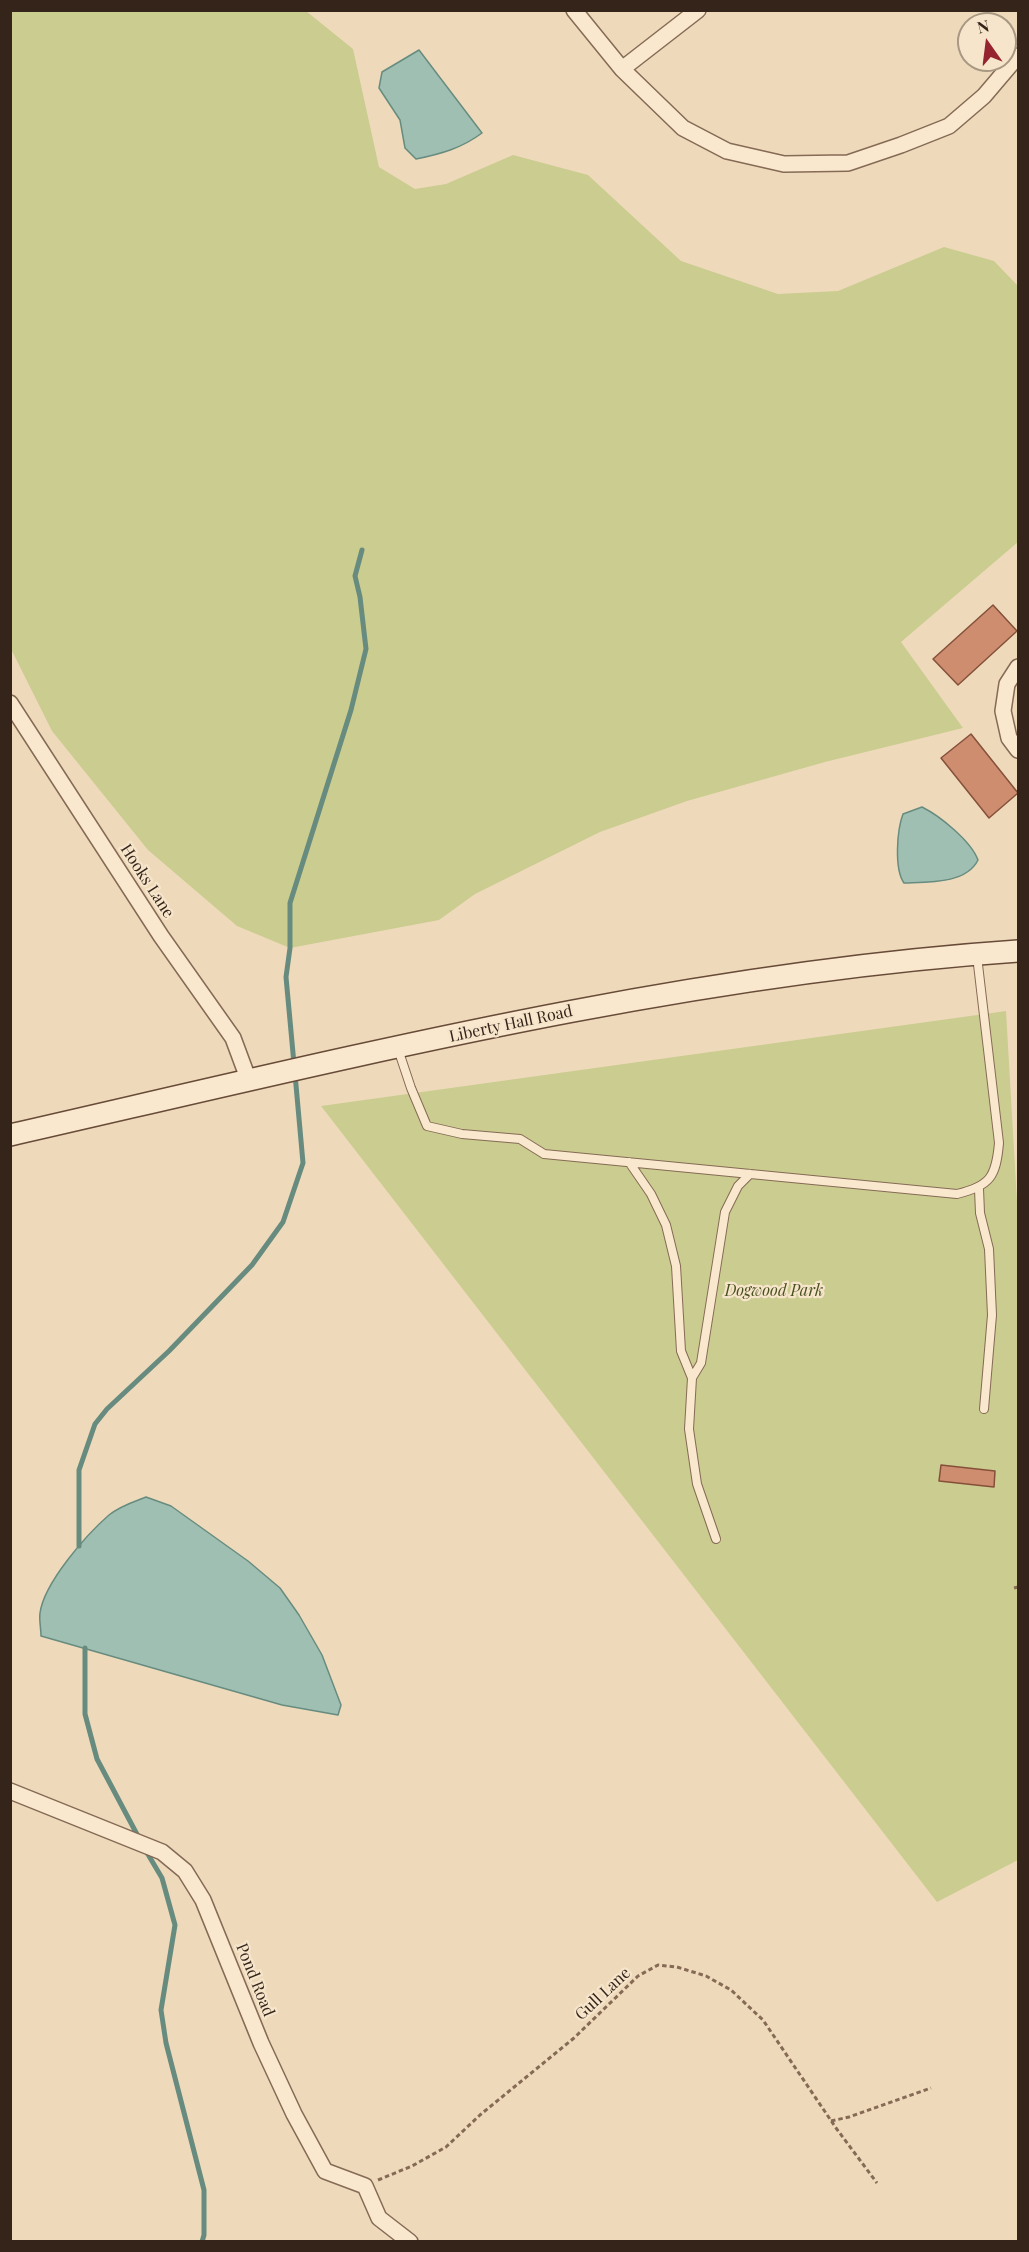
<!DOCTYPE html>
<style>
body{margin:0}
#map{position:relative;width:1029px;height:2252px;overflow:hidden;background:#eedabb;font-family:"Playfair Display",serif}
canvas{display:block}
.frame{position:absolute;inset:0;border:12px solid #34241a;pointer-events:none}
.north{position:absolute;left:957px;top:12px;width:60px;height:60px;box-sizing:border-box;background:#f6e5ca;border:2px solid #a89884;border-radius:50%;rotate:346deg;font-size:16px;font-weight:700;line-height:24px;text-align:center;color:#34241a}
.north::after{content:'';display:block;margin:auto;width:21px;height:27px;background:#952430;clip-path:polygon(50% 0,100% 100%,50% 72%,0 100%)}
</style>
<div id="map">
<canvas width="1029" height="2252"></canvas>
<div class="frame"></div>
<div class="north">N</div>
</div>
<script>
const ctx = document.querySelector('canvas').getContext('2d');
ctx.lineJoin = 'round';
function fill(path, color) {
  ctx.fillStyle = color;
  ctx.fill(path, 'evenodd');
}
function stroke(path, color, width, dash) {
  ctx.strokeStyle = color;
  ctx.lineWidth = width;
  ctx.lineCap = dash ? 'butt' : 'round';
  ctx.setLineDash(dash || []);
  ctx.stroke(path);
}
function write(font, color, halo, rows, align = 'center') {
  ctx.font = font + ' "Playfair Display",serif';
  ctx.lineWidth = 4.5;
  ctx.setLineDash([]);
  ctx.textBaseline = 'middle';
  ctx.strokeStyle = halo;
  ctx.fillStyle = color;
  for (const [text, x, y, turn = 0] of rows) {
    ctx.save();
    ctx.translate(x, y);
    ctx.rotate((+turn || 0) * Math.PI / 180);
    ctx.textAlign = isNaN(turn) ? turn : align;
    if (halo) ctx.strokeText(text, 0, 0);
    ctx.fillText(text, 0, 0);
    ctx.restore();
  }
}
fill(new Path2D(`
 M11,10L306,11L353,49L379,167L415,189L446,184L513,155L588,175L681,261L778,294L838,291L944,247L994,261L1018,286V542L901,642L963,728L825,762L687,801L600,832L475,894L439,920L290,948L237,926L148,850L52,731L11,649Z
 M1006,1011L1018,1219V1860L937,1902L321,1106Z`), '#cbcc8f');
const water = new Path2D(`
 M419,50L482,133C462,148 441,154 416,159L405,148L400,120L379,88L382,72Z
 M922,807C940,816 971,841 978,860C966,884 929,882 904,883C894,869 897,830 903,814Z
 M146,1497L171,1506L248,1561L280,1588L299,1615L322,1655L341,1705L338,1715L282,1705L41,1636C41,1629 39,1620 40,1613C44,1583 86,1535 109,1515C120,1506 133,1502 146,1497Z`);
fill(water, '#9fbfb2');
stroke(water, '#678c7f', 1.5);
stroke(new Path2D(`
 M294,1064L286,977L290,948V903L351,710L366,649L360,597L355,576L362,550
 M79,1546V1470L95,1424L107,1409L169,1351L252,1265L283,1222L303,1163L295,1074
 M85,1648V1714L97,1759L140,1840
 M146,1851L162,1878L175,1925L161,2010L166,2043L204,2190V2235L202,2242`), '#678c7f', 5);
const building = new Path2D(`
 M993,605L1017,631L958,685L933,659Z
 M971,734L1018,793L989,818L941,758Z
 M941,1465L995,1471L994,1487L939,1481Z`);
fill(building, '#ce8d6f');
stroke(building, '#85503a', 1.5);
const lane = new Path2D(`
 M398,1049L411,1088L427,1126L462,1134L520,1139L544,1154L957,1194C990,1186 996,1177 999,1143L977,956
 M629,1162L651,1194L666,1225L676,1266L681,1351L692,1378
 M979,1189L980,1213L989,1249L992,1315L984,1409
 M716,1539L697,1484L689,1429L692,1378L701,1363L725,1212L738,1186L750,1174`);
const street = new Path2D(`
 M574,10L622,69L683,128L727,151L784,164L848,163L901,145L949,126L984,96L1018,56
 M622,69L698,10
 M1018,667L1007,684L1003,711L1009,738L1018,750
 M10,703L161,936L233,1038L249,1081
 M10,1791L162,1852L185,1871L203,1900L261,2043L294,2114L325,2171L365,2186L379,2218L410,2242`);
const secondary = new Path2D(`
 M10,1135C343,1059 677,974 1018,951`);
stroke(lane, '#856a55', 10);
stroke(street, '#856a55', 18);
stroke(secondary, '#674b38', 24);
stroke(new Path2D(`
 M1014,1588L1018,1587
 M831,2121L849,2117L931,2088
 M378,2180L412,2166L446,2147L480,2115L574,2038L638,1976L658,1965L677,1967L706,1976L731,1990L763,2020L836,2128L877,2183`), '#856a55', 3, [4.5, 3]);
stroke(lane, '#f9e8ce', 8);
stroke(street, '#f9e8ce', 15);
stroke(secondary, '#f9e8ce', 21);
write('16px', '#34241a', '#f6e5ca', [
 ["Hooks Lane",147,881,57],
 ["Liberty Hall Road",511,1024,-12],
 ["Pond Road",255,1980,68],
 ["Gull Lane",603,1994,-43]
]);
write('italic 16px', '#495120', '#f6e5ca', [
 ["Dogwood Park",774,1291]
]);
</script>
